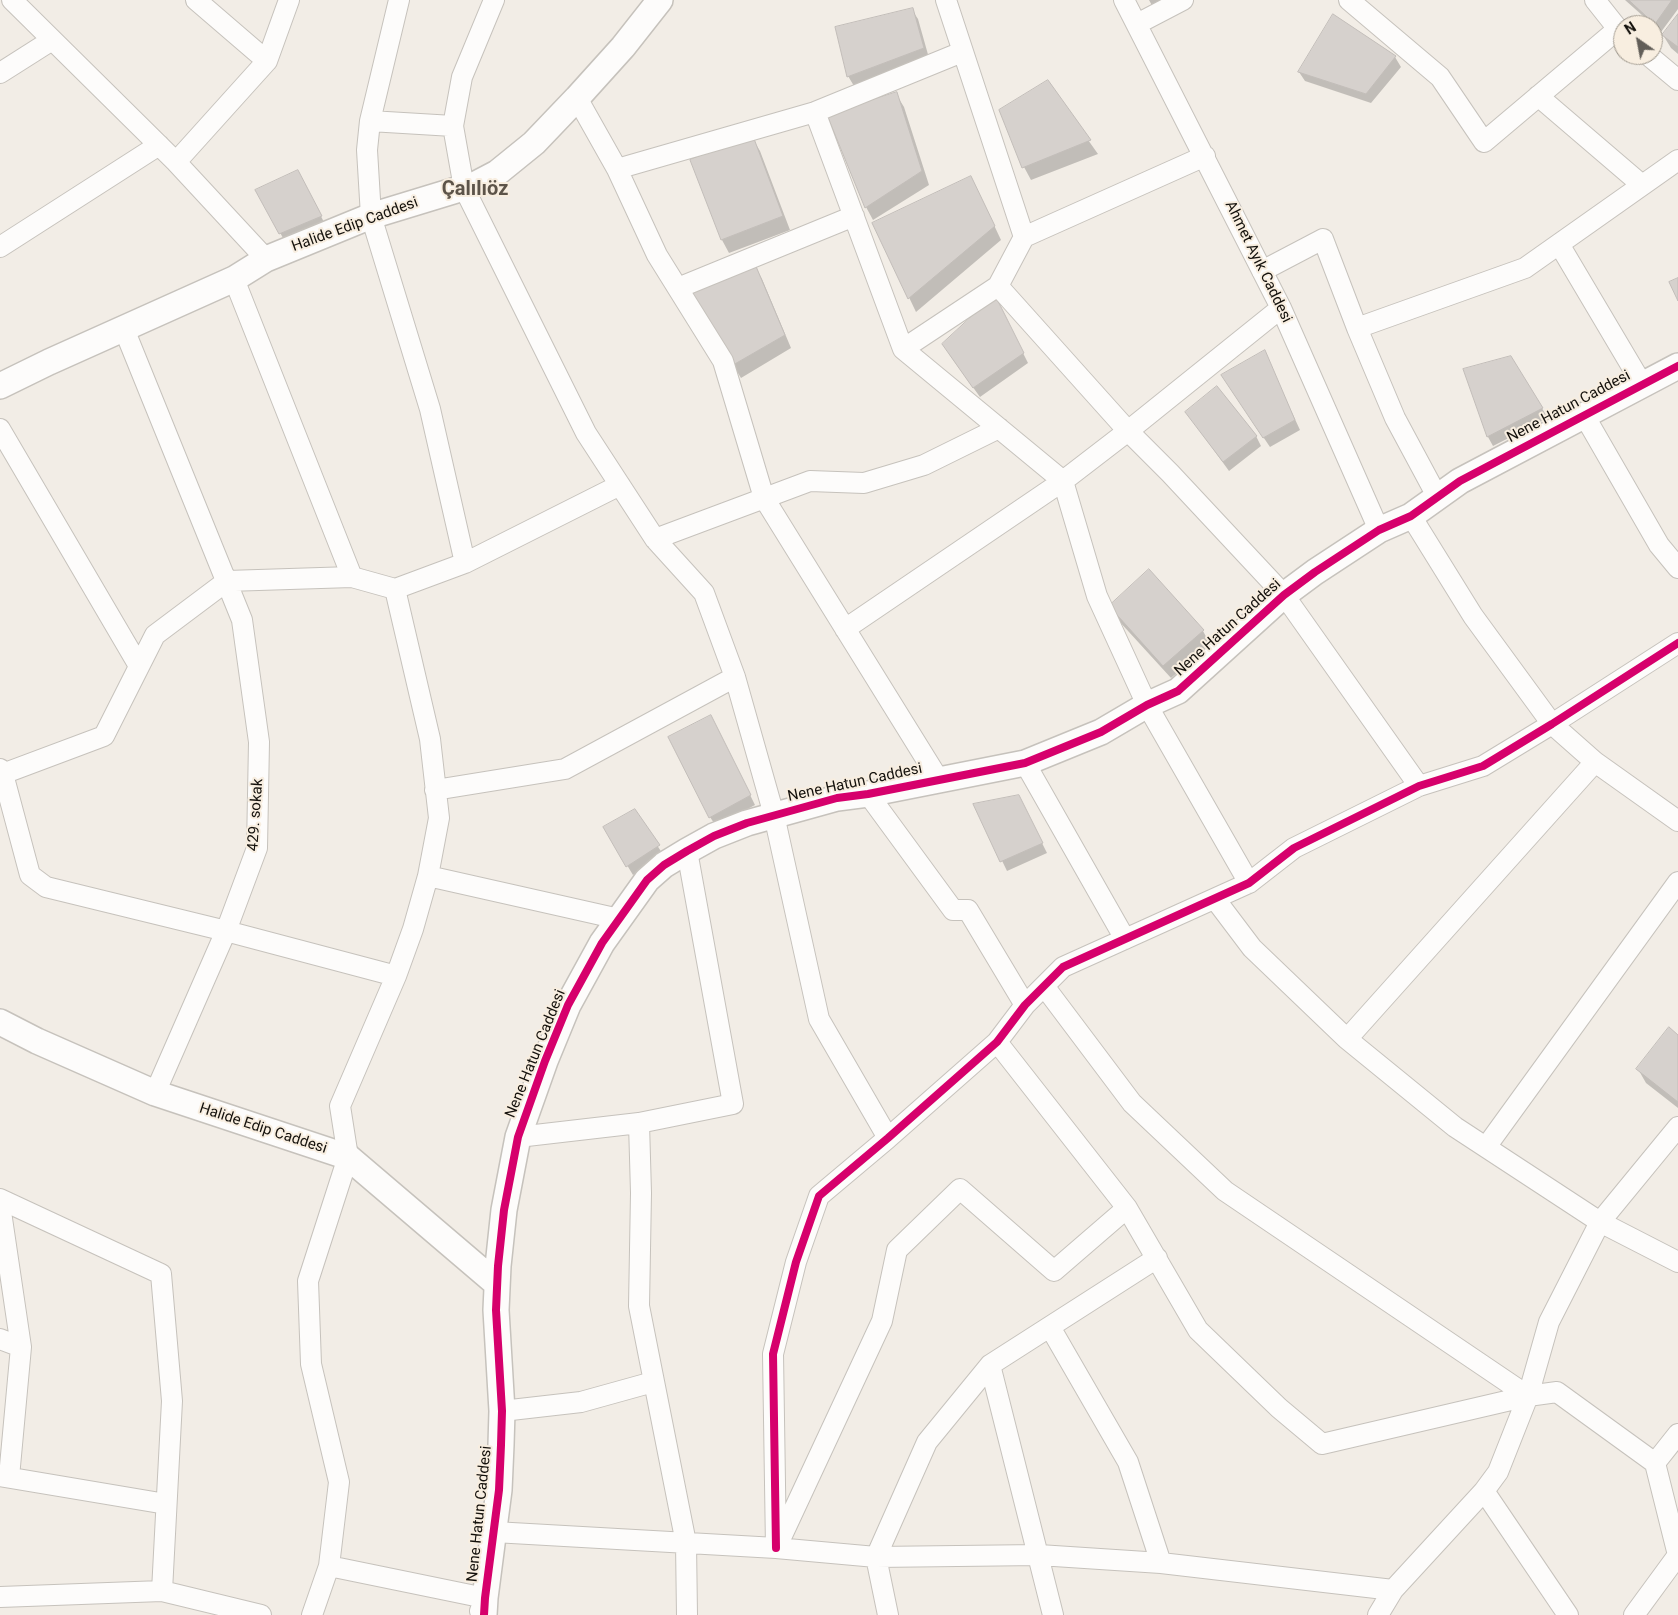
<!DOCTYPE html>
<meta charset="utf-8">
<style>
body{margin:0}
#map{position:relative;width:1678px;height:1615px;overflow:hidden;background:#f2ede6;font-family:Roboto,sans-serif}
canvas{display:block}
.north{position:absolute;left:1613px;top:15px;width:50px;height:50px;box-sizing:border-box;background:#f8eee0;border:1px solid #9d968b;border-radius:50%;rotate:327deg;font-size:14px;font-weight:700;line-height:20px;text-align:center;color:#14110c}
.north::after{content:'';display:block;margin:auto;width:18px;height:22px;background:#625e58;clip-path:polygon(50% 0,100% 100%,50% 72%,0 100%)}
</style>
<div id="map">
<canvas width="1678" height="1615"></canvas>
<div class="north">N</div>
</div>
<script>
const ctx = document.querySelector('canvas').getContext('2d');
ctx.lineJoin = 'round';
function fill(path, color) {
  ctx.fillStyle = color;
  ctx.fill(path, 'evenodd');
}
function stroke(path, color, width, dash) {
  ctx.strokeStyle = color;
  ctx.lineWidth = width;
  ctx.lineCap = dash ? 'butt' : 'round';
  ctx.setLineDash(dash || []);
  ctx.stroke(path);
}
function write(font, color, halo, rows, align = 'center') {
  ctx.font = font + ' Roboto,sans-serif';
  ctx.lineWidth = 4;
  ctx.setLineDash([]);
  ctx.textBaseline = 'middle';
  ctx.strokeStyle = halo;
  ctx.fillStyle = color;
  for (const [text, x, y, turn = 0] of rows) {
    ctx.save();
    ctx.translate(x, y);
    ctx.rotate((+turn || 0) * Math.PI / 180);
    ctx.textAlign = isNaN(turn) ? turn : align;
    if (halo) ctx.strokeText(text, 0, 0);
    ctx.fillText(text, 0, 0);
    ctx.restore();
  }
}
fill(new Path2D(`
 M1149,0H1173L1155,11Z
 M1625,0H1678V9L1661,32Z
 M912,10L918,19L929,58L854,86L848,76Z
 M1678,16V54L1671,48L1663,35Z
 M1395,57L1401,67L1371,103L1305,81L1299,72Z
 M1047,82L1098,154L1031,180L1024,167Z
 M896,94L904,107L929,185L873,220L866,207Z
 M752,138L760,151L790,230L729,253L722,240Z
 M305,185L328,230L288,247L257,191Z
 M978,191L1001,240L916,312L874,224Z
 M755,266L762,279L791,348L741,378L697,306Z
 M995,297L1028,363L980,397L949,354Z
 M1264,352L1300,430L1270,447L1228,385Z
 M1510,357L1548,418L1493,446L1488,437L1465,370Z
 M1187,413L1256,436L1261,446L1229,471Z
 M1111,606L1203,631L1210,644L1171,678L1118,620Z
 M716,726L755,805L716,826L710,817Z
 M975,805L1024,807L1047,853L1007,871Z
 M635,811L664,856L633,875L604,827Z
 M1678,1036V1108L1646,1083L1638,1069Z`), '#0003');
const building = new Path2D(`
 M1629,0H1672L1655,24Z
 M913,8L924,48L847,77L835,27Z
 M1333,14L1396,56L1366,94L1298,72Z
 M1678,14V47L1662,35Z
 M1048,80L1091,140L1022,168L999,110Z
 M897,92L922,171L865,208L827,115Z
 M753,136L783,216L721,240L690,160Z
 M298,170L322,216L279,234L255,190Z
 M971,176L995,226L908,299L872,223Z
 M755,264L785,335L733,365L688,293Z
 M1678,278V301L1669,282Z
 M995,295L1024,353L973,388L942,344Z
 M1265,350L1295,420L1263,438L1221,375Z
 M1511,356L1543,408L1487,437L1463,369Z
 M1217,386L1257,436L1223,462L1185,412Z
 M1149,569L1204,630L1163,666L1109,606Z
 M711,715L751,795L709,818L668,737Z
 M1019,795L1043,843L1000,862L973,804Z
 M635,809L660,845L626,867L603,827Z
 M1669,1027L1678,1035V1102L1636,1069Z`);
fill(building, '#d6d1cd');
stroke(building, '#c2bdb9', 1);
const minor = new Path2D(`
 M12,0L176,162L266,259
 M196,0L267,61
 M399,0L370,121L367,150L371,216L430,409L465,563
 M1124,0L1281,308L1379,530
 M1349,0L1440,77L1484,142L1618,29
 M1595,0L1618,29L1623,34
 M1137,24L1183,0
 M1648,55L1678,80
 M0,73L52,40
 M1538,96L1642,185
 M577,98L617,169L657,255L723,361L764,498L939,780
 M815,112L903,349L1063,481L1097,596L1147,705L1249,883
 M370,121L453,126L464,188L586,433L655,539L704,593L735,677L774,815L819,1019L888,1138
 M453,126L462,77L494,0
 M176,162L267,61L289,0
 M617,169L815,112L962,52
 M1024,237L1205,156
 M1559,244L1642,384
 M0,247L159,145
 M1262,271L1323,239L1357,328L1395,418L1438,498
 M234,279L352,577
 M998,286L1128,431L1170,473L1284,595L1419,786
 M678,288L854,216
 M1357,328L1525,268L1678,160
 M124,329L242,620L259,742L257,848L226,931L155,1093
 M903,349L998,286L1024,237L946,0
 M1584,415L1659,545L1678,568
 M0,429L139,666
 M1411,516L1473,616L1552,724L1595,762L1678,821
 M655,539L810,481L864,483L924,465L999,428
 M845,629L1063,481L1128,431L1281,308
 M1025,763L1125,939
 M0,769L3,774L30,875L46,887L226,931L396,976
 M0,775L104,736L155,635L227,581L352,577L395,589L465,563L620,485
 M435,790L565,769L735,677
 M868,794L953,910H968L1025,1005
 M428,876L619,919
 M1215,899L1252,948L1347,1039L1455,1127L1600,1222L1678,1262
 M1044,986L1132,1103L1225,1191L1528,1396
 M1347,1039L1595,762
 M997,1042L1127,1208L1198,1330L1279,1408L1322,1444L1528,1396L1557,1392L1655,1463L1678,1555
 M639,1123L641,1193L639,1306L686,1543L687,1615
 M518,1137L639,1123L733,1104L687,851
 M1486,1147L1678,882
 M0,1199L161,1274L172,1401L162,1591
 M0,1205L21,1347L9,1477
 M1050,1327L1128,1462L1161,1563
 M0,1339L21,1347
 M990,1365L1053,1615
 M502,1411L581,1402L653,1382
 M1655,1463L1678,1434
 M0,1476L166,1504
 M1484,1491L1568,1615
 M494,1532L776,1548L876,1557L1039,1555L1161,1563L1393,1590
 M778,1544L882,1321L897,1250L960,1189L1054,1271L1127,1208
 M776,1548L773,1354L796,1262L819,1196L888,1138L997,1042L1025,1005L1063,967L1249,883L1294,848L1419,786L1483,766L1552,724L1678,643
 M329,1566L485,1598L480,1611
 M0,1597L162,1591L261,1615
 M312,1615L329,1566L339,1482L311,1364L308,1281L348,1157L340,1106L396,976L413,929L428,876L439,818L430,739L395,589
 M888,1615L876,1557L927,1442L990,1365L1157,1258
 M1378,1615L1393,1590L1484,1491L1498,1472L1528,1396L1549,1322L1600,1222L1678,1127
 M1634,1615L1678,1555`);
const tertiary = new Path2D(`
 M0,386L49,362L234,279L266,259L371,216L476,184L497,173L534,143L577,98L623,47L660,0
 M0,1022L37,1041L155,1093L348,1157L497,1284
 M484,1615L485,1598L499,1490L501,1445L502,1411L496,1310L498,1266L504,1210L518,1137L545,1061L568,1005L602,943L647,880L664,865L687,851L714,836L747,823L837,798L868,794L1025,763L1101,732L1147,705L1178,691L1284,595L1315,572L1379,530L1411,516L1460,481L1678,366`);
stroke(minor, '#c6c2bc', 22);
stroke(tertiary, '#c6c2bc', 28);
stroke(minor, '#fdfcfb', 20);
stroke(tertiary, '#fdfcfb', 25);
stroke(new Path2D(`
 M776,1548L773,1354L796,1262L819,1196L888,1138L997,1042L1025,1005L1063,967L1249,883L1294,848L1419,786L1483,766L1552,724L1678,643
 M484,1615L485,1598L499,1490L501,1445L502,1411L496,1310L498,1266L504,1210L518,1137L545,1061L568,1005L602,943L647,880L664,865L687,851L714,836L747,823L837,798L868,794L1025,763L1101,732L1147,705L1178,691L1284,595L1315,572L1379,530L1411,516L1460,481L1678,366`), '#d6006c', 8);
write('15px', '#14110c', '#f8eee0', [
 ["Halide Edip Caddesi",355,225,-20],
 ["Ahmet Ayık Caddesi",1258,262,64],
 ["Nene Hatun Caddesi",1569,407,-28],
 ["Nene Hatun Caddesi",1228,628,-42],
 ["Nene Hatun Caddesi",855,783,-12],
 ["429. sokak",256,815,-86],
 ["Nene Hatun Caddesi",536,1054,-68],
 ["Halide Edip Caddesi",263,1129,18],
 ["Nene Hatun Caddesi",480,1514,-84]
]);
write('bold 20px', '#5d5449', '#f8eee0', [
 ["Çalılıöz",475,190]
]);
</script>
